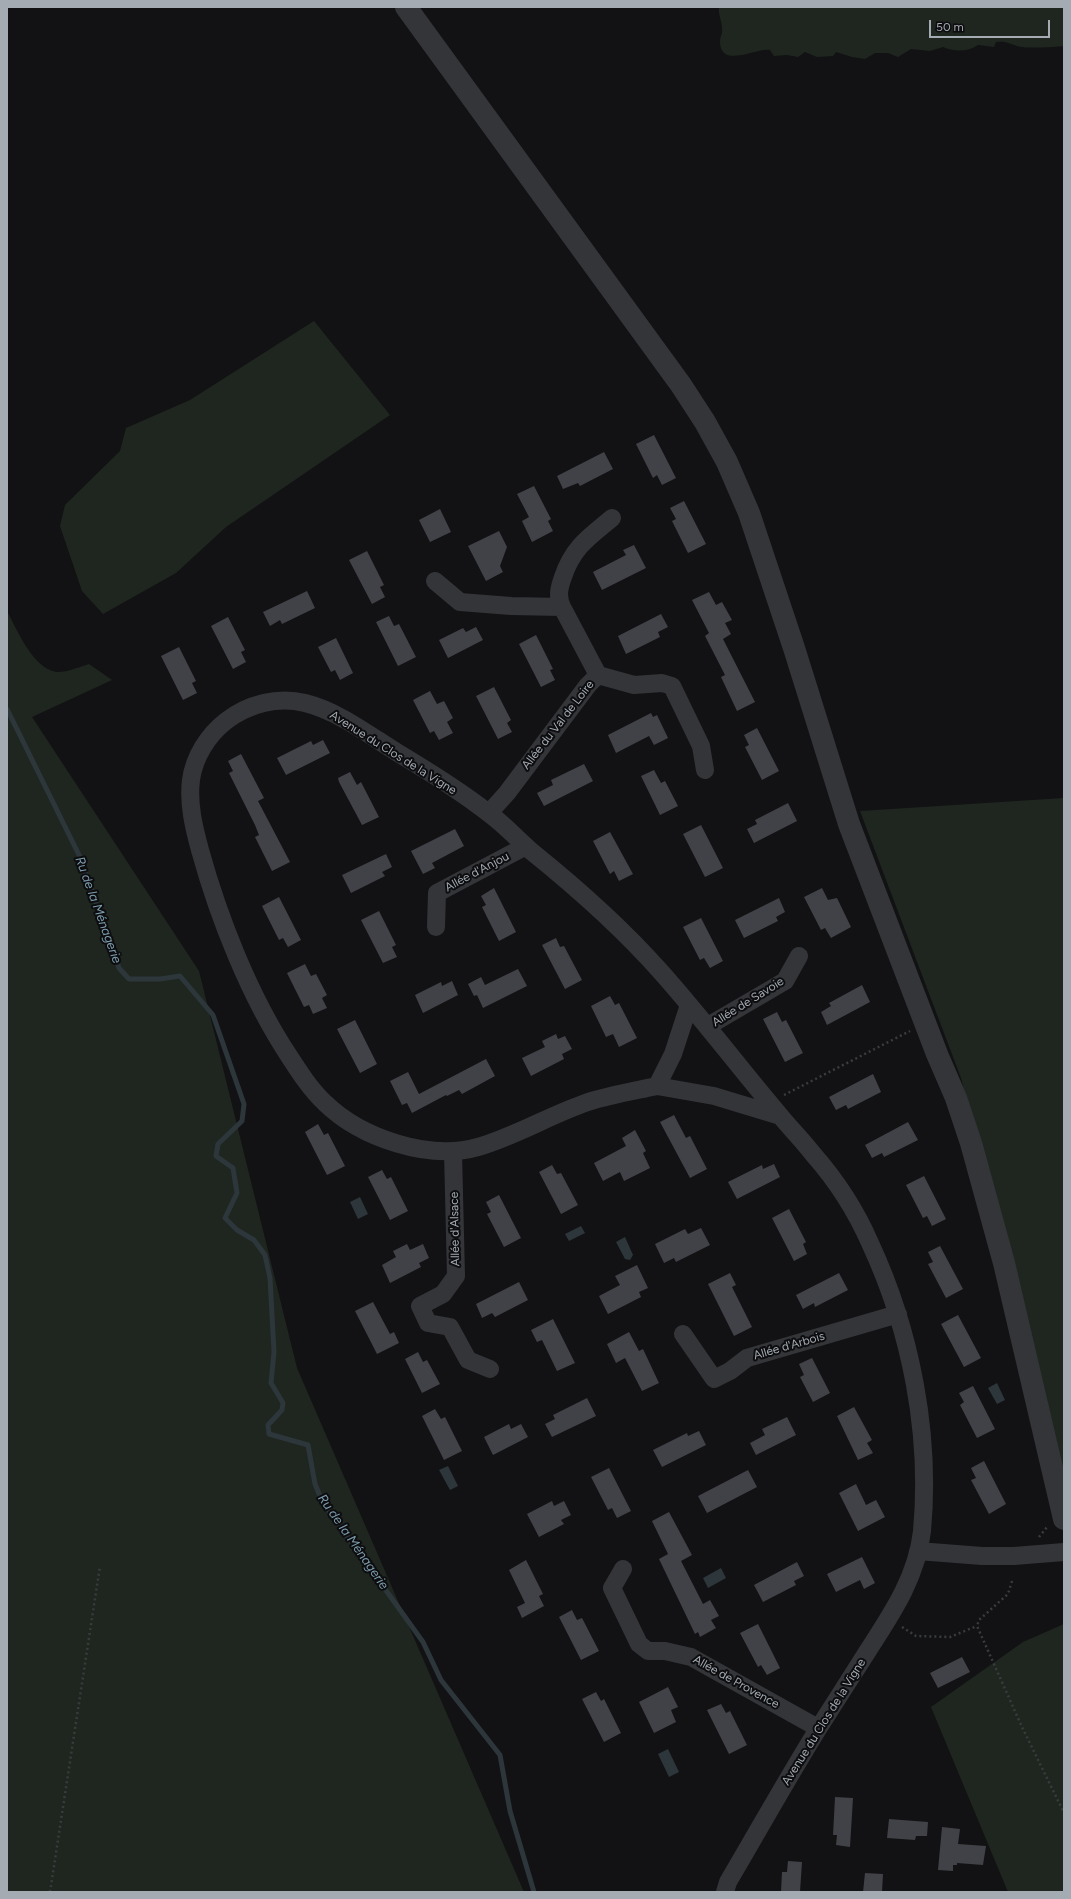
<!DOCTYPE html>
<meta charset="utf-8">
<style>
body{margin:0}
#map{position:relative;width:1071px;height:1899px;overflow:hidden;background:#121214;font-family:Figtree,sans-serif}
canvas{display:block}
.frame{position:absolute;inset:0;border:8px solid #a4abb3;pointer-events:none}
.scale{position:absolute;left:929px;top:20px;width:121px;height:18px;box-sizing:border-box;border:2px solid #a4abb3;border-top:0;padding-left:5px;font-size:12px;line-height:14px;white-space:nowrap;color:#a4abb3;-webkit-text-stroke:3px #0d0d0f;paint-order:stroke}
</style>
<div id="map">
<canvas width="1071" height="1899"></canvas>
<div class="frame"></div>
<div class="scale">50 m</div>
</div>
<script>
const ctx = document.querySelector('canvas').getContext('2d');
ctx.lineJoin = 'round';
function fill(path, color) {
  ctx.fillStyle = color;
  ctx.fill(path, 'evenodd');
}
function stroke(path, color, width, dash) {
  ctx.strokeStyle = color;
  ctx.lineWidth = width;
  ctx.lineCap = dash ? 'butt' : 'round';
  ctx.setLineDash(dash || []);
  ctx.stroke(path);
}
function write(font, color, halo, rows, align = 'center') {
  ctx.font = font + ' Figtree,sans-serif';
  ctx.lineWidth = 4;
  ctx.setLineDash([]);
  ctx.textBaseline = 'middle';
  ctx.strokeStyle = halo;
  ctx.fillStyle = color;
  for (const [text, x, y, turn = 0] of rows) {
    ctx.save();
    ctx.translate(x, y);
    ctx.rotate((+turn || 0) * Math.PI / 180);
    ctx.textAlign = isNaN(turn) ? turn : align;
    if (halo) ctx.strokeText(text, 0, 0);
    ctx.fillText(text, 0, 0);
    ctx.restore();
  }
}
fill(new Path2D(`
 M719,7H1064V46C1055,47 1025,49 1017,46C1007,43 1007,41 996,42L994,47L978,45C968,52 954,52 943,47L930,51L911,49L898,57L888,53H875L865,59L852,57L836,52L833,56L817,57L805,52L798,57L787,55L774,56L770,50C757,47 720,70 720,41C720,37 723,33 722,28C722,21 718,15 719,7Z
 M314,321L390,415L226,527L176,573L103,614L82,591L60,526L65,505L120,451L126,428L190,400Z
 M7,611C17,630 33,668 56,672C66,673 79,667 89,664L112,680L32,717L199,971L297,1368L524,1892H7Z
 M1064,798V1475L961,1078L860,811Z
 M1064,1624V1892H1008L931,1707L1023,1642Z`), '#1f261f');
fill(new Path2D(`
 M360,1197L368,1214L358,1219L350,1202Z
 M581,1226L585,1233L569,1241L565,1234Z
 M625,1237L633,1255L630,1260L625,1259L616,1242Z
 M997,1383L1005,1400L997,1404L988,1388Z
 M448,1466L458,1486L450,1490L439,1470Z
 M721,1568L726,1578L708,1588L703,1578Z
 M668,1749L679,1772L669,1777L658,1754Z`), '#2c363b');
stroke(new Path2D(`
 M7,709L80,857L119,968L129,979H160L180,976L213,1015L244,1104L242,1121L218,1144L216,1156L233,1168L237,1193L225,1218L237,1230L254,1240L265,1255L270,1278L274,1352L271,1383L283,1403L282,1410L268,1425L269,1434L308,1445L315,1484L322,1501L423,1642L441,1680L500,1755L510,1811L534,1892`), '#2c363b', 5);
fill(new Path2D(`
 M654,435L676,478L662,485L657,475L653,478L636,444Z
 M604,452L613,469L580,486L578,483L563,489L557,476Z
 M534,486L551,519L548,521L553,531L532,542L522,521L529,517L517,494Z
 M684,501L706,544L688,553L672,521L676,519L670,508Z
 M440,509L451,532L430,542L419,520Z
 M499,531L507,547L500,566L503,572L486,581L468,546Z
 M634,545L646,568L602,590L593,572L626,555L623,550Z
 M367,551L384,585L380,587L385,597L372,604L349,560Z
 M307,591L315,608L282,624L280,620L270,626L263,612Z
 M709,592L716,605L722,602L732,620L725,623L731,634L723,639L755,702L737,711L721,677L725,675L705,636L709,633L692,600Z
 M661,614L668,627L658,632L660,637L626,654L618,636Z
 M389,616L394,626L399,624L416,657L398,666L376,622Z
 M228,617L245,650L241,652L246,662L233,669L211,626Z
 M476,627L483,640L448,658L439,640L463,628L466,632Z
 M536,635L553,669L550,670L555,680L541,687L519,644Z
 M336,638L353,673L340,680L335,670L331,672L318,647Z
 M179,647L196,681L192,683L197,693L183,700L161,656Z
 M494,687L511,720L507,723L512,732L498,739L476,696Z
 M430,691L437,704L444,701L453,718L447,722L453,733L439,740L434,731L430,733L413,700Z
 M651,713L653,717L657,715L668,738L654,745L649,736L616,753L608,735Z
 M757,728L779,771L762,780L745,747L749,745L744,735Z
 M323,740L330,753L286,775L277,758L311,741L313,745Z
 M241,754L264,798L258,801L290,862L272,871L255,837L259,835L255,825L229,773L233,771L228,761Z
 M584,764L593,781L544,806L537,793L553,785L551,780Z
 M654,770L661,783L665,781L678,806L660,815L641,776Z
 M350,772L357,785L361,782L379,817L362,825L339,782L338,778Z
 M788,803L797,821L754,843L747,829L757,824L755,820Z
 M701,825L723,868L705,877L683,834Z
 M455,829L464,846L432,863L435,868L423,874L411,851Z
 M610,832L633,874L619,881L614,871L610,874L593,841Z
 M386,854L392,867L382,872L385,876L351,893L342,875Z
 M494,888L516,932L499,941L482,907L486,905L481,896Z
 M822,888L828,900L837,898L851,927L831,938L825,928L821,930L804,897Z
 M279,897L301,940L288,947L283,938L279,940L262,906Z
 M779,898L785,912L776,917L778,921L744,938L735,920Z
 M379,911L396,945L392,947L397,957L383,963L361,920Z
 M701,918L723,961L710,968L704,958L700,960L683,927Z
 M556,938L560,947L564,946L582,980L565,989L542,945Z
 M305,964L311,976L316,974L327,995L322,998L327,1008L313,1014L309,1005L304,1007L287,973Z
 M518,969L527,986L483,1008L477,995L474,996L468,984L481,977L485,985Z
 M452,981L458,995L423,1013L415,995L441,982L442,986Z
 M862,985L870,1002L827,1025L821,1012L831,1006L829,1003Z
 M610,996L615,1005L619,1003L637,1038L619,1047L613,1034L606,1037L591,1006Z
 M777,1012L782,1022L786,1020L803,1053L785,1062L763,1019Z
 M355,1020L377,1064L360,1073L337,1029Z
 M556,1034L558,1039L565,1036L572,1049L562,1054L564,1059L531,1076L522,1058L545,1047L542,1041Z
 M486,1059L495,1076L462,1094L459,1090L447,1096L446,1095L412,1113L407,1103L402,1105L390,1081L408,1072L419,1094Z
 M873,1074L881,1092L848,1109L846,1105L836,1110L829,1097Z
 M674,1115L686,1138L690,1136L707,1169L690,1178L660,1122Z
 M908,1122L918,1140L884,1157L882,1153L872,1158L865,1145Z
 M318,1124L324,1135L328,1133L345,1166L327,1175L305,1132Z
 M635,1130L646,1151L643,1153L650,1168L624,1181L620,1172L603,1181L594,1163L626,1146L622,1138Z
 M774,1164L780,1177L737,1199L728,1182L762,1165L763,1169Z
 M552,1165L557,1174L561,1173L578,1205L561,1214L539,1172Z
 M382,1170L387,1179L391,1177L408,1211L390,1220L368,1177Z
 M924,1176L946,1219L932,1226L927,1216L923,1218L906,1185Z
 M499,1195L521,1238L504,1247L487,1214L491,1212L486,1202Z
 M789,1209L806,1242L803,1244L807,1254L794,1261L772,1218Z
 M701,1228L710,1245L676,1262L674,1258L664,1263L655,1244L685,1229L688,1234Z
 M407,1244L410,1250L423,1244L429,1258L419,1263L421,1267L390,1283L382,1265L396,1257L393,1251Z
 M940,1246L963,1289L946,1298L928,1264L933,1262L928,1252Z
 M637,1265L648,1288L639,1292L641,1297L608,1314L599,1296L620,1285L615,1276Z
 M730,1273L736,1285L732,1287L752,1327L734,1336L708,1284Z
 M839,1273L848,1290L815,1307L814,1303L803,1309L796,1295Z
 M519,1282L528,1300L495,1317L492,1313L482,1318L476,1304Z
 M373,1302L390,1334L394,1332L399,1343L377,1354L355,1311Z
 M958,1315L981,1358L964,1367L941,1324Z
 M553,1319L575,1363L557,1371L542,1340L537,1342L531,1330Z
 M629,1332L639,1351L643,1349L659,1383L642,1391L625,1358L616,1363L607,1344Z
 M418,1352L423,1362L427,1360L440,1384L422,1393L405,1359Z
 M812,1358L830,1393L813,1402L800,1377L804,1375L799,1364Z
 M973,1386L995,1429L977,1438L960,1405L964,1402L959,1393Z
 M587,1398L596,1416L552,1437L545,1424L555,1419L553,1415Z
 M854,1407L872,1440L867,1443L873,1453L858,1460L837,1416Z
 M435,1409L441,1419L445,1417L462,1451L444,1460L422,1416Z
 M787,1417L796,1435L756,1455L750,1443L765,1435L762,1429Z
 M509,1424L511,1429L521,1424L528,1437L493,1455L484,1437Z
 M699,1431L706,1445L662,1467L653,1450L687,1433L688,1436Z
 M984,1461L1006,1504L989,1514L971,1480L976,1478L971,1468Z
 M609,1468L631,1511L617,1518L612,1508L608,1510L591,1477Z
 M748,1470L757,1487L707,1513L698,1496Z
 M856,1484L866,1505L876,1500L885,1517L858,1531L839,1493Z
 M552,1501L554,1506L564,1501L571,1515L561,1520L564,1524L539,1537L527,1514Z
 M669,1512L692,1555L681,1561L703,1604L710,1600L719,1616L711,1620L716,1628L700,1637L698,1632L695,1634L659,1559L668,1554L652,1521Z
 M862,1557L875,1583L864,1589L860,1580L836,1592L827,1574Z
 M526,1560L543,1594L539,1596L544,1606L522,1618L517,1607L525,1603L509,1570Z
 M797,1562L804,1576L794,1581L796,1585L763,1602L754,1585Z
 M572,1610L577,1620L582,1618L599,1651L581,1660L559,1617Z
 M758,1624L780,1668L767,1675L761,1665L758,1667L740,1633Z
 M962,1657L970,1672L938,1688L930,1673Z
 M668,1687L678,1707L671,1710L676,1722L654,1733L639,1702Z
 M596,1692L601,1701L604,1699L621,1733L604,1742L582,1699Z
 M721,1704L726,1713L730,1711L747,1745L729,1754L707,1710Z
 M835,1797L853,1798L850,1847L836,1845L837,1835H833Z
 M889,1819L928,1822L927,1836H916L915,1840L887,1838Z
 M942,1827L960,1829L958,1844L986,1846L983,1865L957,1863V1865H953V1871L938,1870Z
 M788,1861L802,1862L800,1892H781L782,1872H787Z
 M865,1873L883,1874L882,1892H863Z`), '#414247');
stroke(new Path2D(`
 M784,1095L910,1031
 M1039,1537L1047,1527
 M1012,1581L1008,1594L979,1620L977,1626L1022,1727L1064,1813
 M902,1627L916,1636L950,1637L977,1626
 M50,1892L100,1566`), '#393c3f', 2.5, [2, 3]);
stroke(new Path2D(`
 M435,581L460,602L511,606L562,607
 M598,675L562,607C557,596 559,588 563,577C573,547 589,537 612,518
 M489,813L507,793L588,685L598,675L634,685L662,683L672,686L701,746L705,770
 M436,927L437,893L526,846
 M689,1005L673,1054L657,1086C634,1091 610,1095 588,1102C550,1115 516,1136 478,1147C429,1161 361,1138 325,1103C311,1090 300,1073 289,1056C250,997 219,919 200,850C194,828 188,804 191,780C194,757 208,735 226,721C248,704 278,696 305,703C338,711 369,735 398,753C428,771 459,790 487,812C503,823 516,838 531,851C577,888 622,928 661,972C703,1019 741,1070 782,1118C792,1130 803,1141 813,1154C836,1180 856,1211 870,1243C911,1331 931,1434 922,1531C917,1576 893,1612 869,1649C852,1676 835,1702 818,1729C787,1779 758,1831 728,1882L725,1892
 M708,1026L785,981L799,956
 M657,1086L714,1096L780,1116
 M453,1152L456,1276L443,1294L420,1306L428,1323L450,1327L468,1360L490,1369
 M683,1334L714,1379L730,1371L747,1358L898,1314
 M918,1551L982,1556H1014L1064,1552
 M623,1569L612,1588L639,1644L648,1651H665L691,1657L818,1728`), '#333538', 18);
stroke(new Path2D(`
 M406,7L681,385L705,422L727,462L749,513L794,648L849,824L937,1054L956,1098L971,1143L1004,1263L1064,1519`), '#333538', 22);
write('12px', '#a4abb3', '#0d0d0f', [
 ["Allée du Val de Loire",558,725,-52],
 ["Avenue du Clos de la Vigne",393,753,32],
 ["Allée d'Anjou",477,872,-28],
 ["Allée de Savoie",748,1002,-32],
 ["Allée d'Alsace",455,1229,-91],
 ["Allée d'Arbois",789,1346,-16],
 ["Allée de Provence",736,1682,29],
 ["Avenue du Clos de la Vigne",824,1722,-58]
]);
write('italic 13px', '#7c9cad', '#0d0d0f', [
 ["Ru de la Ménagerie",98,910,70],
 ["Ru de la Ménagerie",353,1542,55]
]);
</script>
